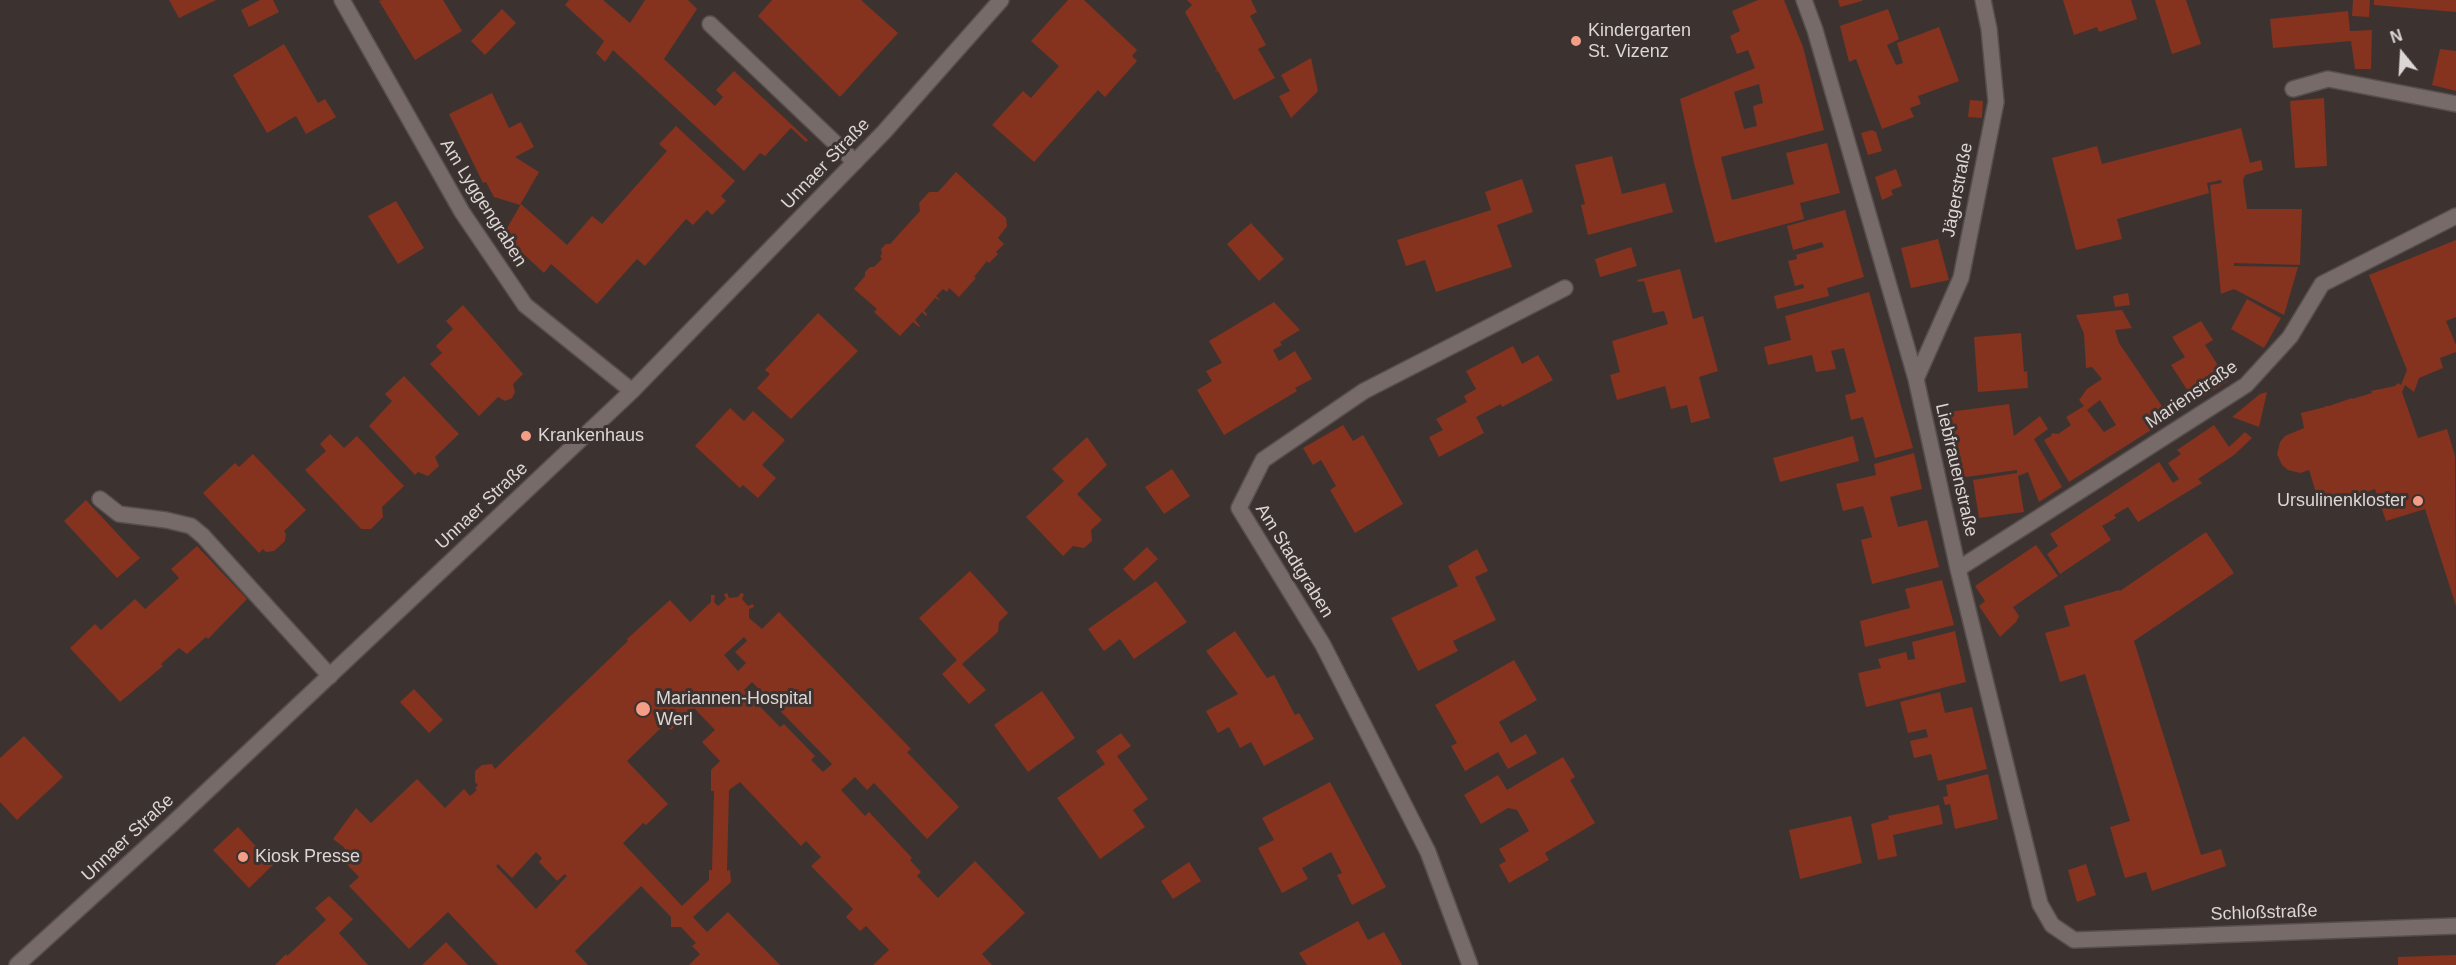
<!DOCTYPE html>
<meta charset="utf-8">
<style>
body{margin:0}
#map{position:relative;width:2456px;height:965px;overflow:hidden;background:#3c3331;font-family:Arial,sans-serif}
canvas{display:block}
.north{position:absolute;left:2372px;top:24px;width:60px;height:60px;-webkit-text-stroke:4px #3c3331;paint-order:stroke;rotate:342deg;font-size:16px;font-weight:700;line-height:24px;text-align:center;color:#dcd6d5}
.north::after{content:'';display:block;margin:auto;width:21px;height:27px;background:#dcd6d5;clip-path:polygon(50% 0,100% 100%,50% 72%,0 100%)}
</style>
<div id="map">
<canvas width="2456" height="965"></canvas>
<div class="north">N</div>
</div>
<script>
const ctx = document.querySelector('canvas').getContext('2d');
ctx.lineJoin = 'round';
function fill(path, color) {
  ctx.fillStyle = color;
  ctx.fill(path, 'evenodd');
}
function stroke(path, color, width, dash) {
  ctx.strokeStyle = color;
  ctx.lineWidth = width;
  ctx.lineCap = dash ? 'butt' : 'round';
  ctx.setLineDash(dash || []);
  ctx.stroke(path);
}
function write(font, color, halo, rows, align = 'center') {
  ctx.font = font + ' Arial,sans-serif';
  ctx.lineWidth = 6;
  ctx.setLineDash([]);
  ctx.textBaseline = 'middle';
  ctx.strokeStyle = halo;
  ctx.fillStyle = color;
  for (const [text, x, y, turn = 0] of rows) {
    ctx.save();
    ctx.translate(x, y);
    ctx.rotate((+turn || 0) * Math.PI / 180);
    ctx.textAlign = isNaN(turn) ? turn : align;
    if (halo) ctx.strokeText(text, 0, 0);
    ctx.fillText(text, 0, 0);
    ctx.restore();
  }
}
fill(new Path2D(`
 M169,0H216L179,18Z
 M260,0H273L279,12L249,27L241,10Z
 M382,0H443L462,31L415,60L379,1Z
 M569,0H603L630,23L645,0H688L697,9L664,59L715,106L723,97L716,90L734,71L808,140L806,142L791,128L765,156L760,153L744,171L613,50L605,62L596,53L604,41L565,5Z
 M772,0H861L898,33L840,97L758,16Z
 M1068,0H1084L1137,50L1132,56L1137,61L1105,97L1098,90L1034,162L992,125L1023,91L1031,98L1059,66L1031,41Z
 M1187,0H1251L1257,12L1250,16L1266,45L1258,49L1275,78L1234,100L1218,71L1214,72L1217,70L1185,12L1192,5Z
 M1758,0H1784L1803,47L1824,130L1721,157L1732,200L1794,184L1786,153L1827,143L1840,193L1800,203L1804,219L1715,243L1694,163L1680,99L1755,68L1748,50L1737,54L1730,36L1740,31L1732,11ZM1759,84L1763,103L1753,106L1757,126L1744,129L1734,92Z
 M1838,0H1862V1L1840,7Z
 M2063,0H2131L2137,19L2099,32L2097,27L2074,35Z
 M2155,0H2186L2201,44L2172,54Z
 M2353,0H2370L2369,17L2352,16Z
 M2374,0H2456V12L2374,5Z
 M502,9L516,23L485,55L471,41Z
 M1888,9L1899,39L1887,45L1896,65L1903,63L1897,43L1939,27L1959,81L1918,96L1921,104L1910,108L1914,117L1882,129L1856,59L1849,62L1840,26Z
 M2348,11L2350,31L2372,30L2371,69H2355L2351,41L2273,48L2270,19Z
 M284,44L318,103L325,99L336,117L306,134L296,116L267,133L233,75Z
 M2440,49L2456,51V91L2432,85Z
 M1311,58L1318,91L1291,118L1279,96L1290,91L1281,75Z
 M492,93L509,128L521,122L534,147L515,157L539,172L520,205L494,197L486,182L483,183L449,114Z
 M2324,98L2327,166L2295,168L2290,101Z
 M1970,100L1983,101L1982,118L1968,117Z
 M676,126L735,181L721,196L726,201L712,215L707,210L693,225L686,219L645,266L637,259L597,304L551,264L544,273L503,235L521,204L567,245L592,216L602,224L667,151L659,144Z
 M2241,128L2250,163L2261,160L2263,170L2245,175L2243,180L2247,209H2302L2300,265L2234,263V266L2298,267L2284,315L2234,289L2221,294L2210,185L2222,183L2221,180L2207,183L2209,193L2117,219L2122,239L2076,250L2052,158L2097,146L2102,164Z
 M1872,130L1876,132L1882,151L1868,155L1861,133Z
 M1612,156L1622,194L1665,183L1673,212L1588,235L1581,205L1585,204L1575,165Z
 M1896,169L1902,186L1891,190L1893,195L1882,200L1875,177Z
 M956,172L1006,218L1007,226L998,238L1004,244L996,252L998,254L989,263L987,261L974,277L976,278L959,297L949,288L947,292L943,289L936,296L941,301L935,298L924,311L927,314L926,316L922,312L915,320L920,326L919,327L913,322L900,336L874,312L877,309L854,289L865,276V272L870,267H874L882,259L880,256L882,254L881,249L886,244H890L920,211L919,203L929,192H938Z
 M1522,179L1533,212L1497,225L1512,267L1436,292L1425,260L1406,266L1397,240L1491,210L1485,192Z
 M396,201L424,248L398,264L368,216Z
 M1845,210L1864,277L1827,288L1829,296L1777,309L1774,296L1804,288L1803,284L1795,286L1788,261L1797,259L1796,255L1824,247L1822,242L1793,250L1787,226Z
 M1251,223L1284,259L1259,281L1227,244Z
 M1938,239L1949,280L1911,288L1901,248Z
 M2456,240V317L2446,321L2456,345V352L2440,358L2443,368L2419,378L2414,392L2405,385L2402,392L2418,438L2447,429L2455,456L2456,606L2425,509L2386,521L2375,489L2321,509L2309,470L2300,473L2288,470L2282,465L2277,454L2280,442L2285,436L2304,428L2301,413L2325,407V406H2329L2352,398V399L2372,393L2371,391L2395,386L2398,383L2401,385L2407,370L2369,275Z
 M1631,247L1637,266L1600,277L1595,259Z
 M1680,269L1693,319L1703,316L1718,371L1699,377L1710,418L1691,423L1687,405L1671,409L1665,386L1617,400L1610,375L1620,372L1612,341L1668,324L1664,311L1653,313L1644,281L1638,282L1637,280Z
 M1869,292L1913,448L1875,458L1863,417L1851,420L1845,395L1856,392L1844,348L1831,351L1836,369L1816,372L1812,355L1768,365L1764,347L1791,340L1785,316Z
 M2128,293L2130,305L2115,307L2113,296Z
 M2247,299L2281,318L2264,348L2231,329Z
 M1274,302L1300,330L1280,342L1282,345L1273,350L1279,361L1295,351L1312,379L1295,388L1297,391L1224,435L1197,390L1212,381L1206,371L1222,363L1209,341Z
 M463,305L523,374L513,384L515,392L512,398L505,401L498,397L479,416L430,364L442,353L436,346L453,329L446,321Z
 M2122,310L2132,328L2115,330L2119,343L2170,418L2069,482L2044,440L2051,436L2052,433L2058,434L2071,425L2066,417L2084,406L2079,400L2087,389L2102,379L2092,367L2086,368L2084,334L2076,315ZM2100,400L2116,425L2104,432L2087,410Z
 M818,313L858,351L791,419L757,388L770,374L765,370Z
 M2201,321L2213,340L2205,345L2228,381L2195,402L2171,365L2185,357L2172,337Z
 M2021,333L2024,372L2027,371L2028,388L1978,392L1974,337Z
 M1513,346L1522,364L1538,355L1553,380L1502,407L1501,404L1476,417L1484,433L1439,457L1429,437L1443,430L1436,419L1467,402L1464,396L1476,389L1466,371Z
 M404,376L459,434L435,457L439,466L428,476L418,472L415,475L369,426L392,401L385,394Z
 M2267,392L2259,427L2232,417L2260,394Z
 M2009,404L2014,436L2040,416L2048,429L2034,439L2062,487L2039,502L2028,472L2018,476L2024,512L1979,518L1973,480L2017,473V470L1951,479L1941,413Z
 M730,408L744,421L753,411L785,440L762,465L776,478L758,498L743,485L740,488L695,446Z
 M1343,425L1353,441L1363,435L1403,504L1355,533L1330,490L1336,486L1321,460L1313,465L1303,448Z
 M2214,425L2229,447L2245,432L2252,438L2234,455L2198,479L2202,483L2138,522L2128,507L2114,515L2116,518L2102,526L2111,540L2060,574L2047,554L2058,546L2050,534L2159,462L2173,483L2179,479L2168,463L2181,454L2177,450Z
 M330,434L344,448L357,436L404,486L382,507L383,517L371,529H361L305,470L326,451L320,444Z
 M1853,436L1859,461L1780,482L1773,458Z
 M1087,437L1107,465L1077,494L1102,520L1091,530L1092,541L1084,548L1073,546L1063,556L1026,517L1064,481L1052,469Z
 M1914,453L1922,489L1890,497L1898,527L1927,520L1939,567L1872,584L1861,540L1872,537L1863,506L1843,511L1836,484L1876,475L1874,464Z
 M253,454L306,510L284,531L286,534L285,541L274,551L266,552L263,549L259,553L203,493L235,463L239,467Z
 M1172,469L1190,496L1164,514L1145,487Z
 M86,500L140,558L117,578L64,521Z
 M2206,532L2234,573L2134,641L2201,855L2221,849L2226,866L2152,891L2146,872L2125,878L2110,827L2130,821L2085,674L2060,682L2045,633L2070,626L2064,606L2119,590L2120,591Z
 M2036,545L2058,576L2013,607L2019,616L2016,622L2000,637L1979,606L1985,601L1975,586Z
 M197,546L247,599L208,639L206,637L187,654L179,648L161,664L163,666L120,702L70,648L95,624L101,630L135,599L145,609L179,578L171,569Z
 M1147,547L1158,559L1134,581L1123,569Z
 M1477,549L1488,571L1475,577L1496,620L1453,641L1458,651L1418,671L1391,618L1458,586L1448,566Z
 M970,571L1008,613L999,622L998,632L962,664L986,690L969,704L942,674L957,660L919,618Z
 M1942,580L1954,625L1865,647L1860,621L1910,608L1905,589Z
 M1156,581L1187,622L1134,659L1120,639L1104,651L1088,629Z
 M727,593L729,598L738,597L741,593L744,594L742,599L748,606L753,604L754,607L749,609V618L762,629L779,612L911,749L907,752L959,807L927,839L874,783L867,790L855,777L841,790L865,816L869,812L912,858L910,860L921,872L917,876L938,898L975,861L1025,913L982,954L992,965H873L889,950L866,926L860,931L846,917L853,909L811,866L821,857L806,841L801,846L740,782L729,790L727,871L730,870L731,882L693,917L707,932L728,912L780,965H689L700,954L692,946L696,943L681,927H671V917L641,886L575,951L588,965H498L448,912L409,949L349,886L359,877L338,855L345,848L333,839L356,808L371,823L417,779L445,808L464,789L470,796L477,790L475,788L478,785L475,782V771L482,765L492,764L495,769L628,641L627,639L670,600L690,622L711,602V595H715L714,602L718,606L726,599L724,594ZM744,637L747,641L735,652L746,663L738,671L724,655ZM752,682L832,764L823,772L811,760L815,756L784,724L780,727L744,690ZM694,708L715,730L702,742L720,761L711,770V791H714L712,870H709V880L682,906L623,843L643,823L646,825L668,804L627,761L665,724L671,730ZM536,852L542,858L539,862L557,881L565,874L567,876L536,909L496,866L498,864L512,878Z
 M1235,631L1267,678L1274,675L1295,715L1299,713L1314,739L1264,766L1251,742L1240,748L1229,727L1218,733L1206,711L1238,694L1206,651Z
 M1955,631L1966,682L1866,707L1858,673L1881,668L1878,659L1906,652L1908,660L1915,659L1912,642Z
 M1514,660L1537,700L1499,722L1511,743L1526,734L1537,753L1508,769L1498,752L1465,771L1451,746L1457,743L1435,705Z
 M414,689L443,720L429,733L400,702Z
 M1042,691L1075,738L1028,772L994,725Z
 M1940,692L1945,713L1972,707L1987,769L1938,781L1931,754L1914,758L1910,741L1928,737L1926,729L1908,733L1900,702Z
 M1121,733L1131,746L1117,756L1148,799L1133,810L1145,827L1100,859L1057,798L1105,764L1096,751Z
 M24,736L63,777L17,820L0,802V758Z
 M1563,757L1575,777L1570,780L1595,823L1545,853L1549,860L1509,883L1499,865L1506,861L1499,849L1529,831L1517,810L1508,808L1481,824L1464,795L1498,775L1507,790Z
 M1988,774L1998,819L1955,829L1950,804L1945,805L1943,797L1948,796L1946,785Z
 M1330,782L1386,887L1352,905L1337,875L1342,873L1331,852L1302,868L1308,879L1282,893L1258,848L1274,840L1262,818Z
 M1939,805L1943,824L1893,835L1897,856L1878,860L1871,824L1889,819L1888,816Z
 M1851,816L1862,863L1800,879L1789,830Z
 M238,827L273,865L249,888L213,850Z
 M1189,862L1201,881L1173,899L1161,881Z
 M2086,864L2096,895L2077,902L2068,870Z
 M329,896L353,919L339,933L368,965H275L286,954L287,956L326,920L315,908Z
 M1358,921L1368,940L1384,932L1402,965H1307L1299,953Z
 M446,942L468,965H422Z
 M2456,955V965H2398V957Z`), '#85321f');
const service = new Path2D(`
 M710,24L855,162
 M100,499L119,514L166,520L191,526L203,536L330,676`);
const minor = new Path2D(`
 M342,0L462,212L525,305L632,391
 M1804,0L1815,30L1916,379L1958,569L2040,904L2052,925L2074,940L2456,926
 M2293,89L2328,79L2456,104
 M1916,379L1961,278L1996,102L1989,29L1983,0
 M1958,569L2246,385L2290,337L2322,284L2456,216
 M17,965L171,825L632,391L884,132L1001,0
 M1470,965L1428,852L1323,645L1239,508L1263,460L1364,391L1565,288`);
stroke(service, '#574f4d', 18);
stroke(minor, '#574f4d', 18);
stroke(service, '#766b69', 15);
stroke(minor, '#766b69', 15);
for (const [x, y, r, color] of [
 [1576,41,6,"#f49e88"],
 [526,436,6,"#f49e88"],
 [2418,501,6,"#f49e88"],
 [643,709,8,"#f49e88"],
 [243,857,6,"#f49e88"]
]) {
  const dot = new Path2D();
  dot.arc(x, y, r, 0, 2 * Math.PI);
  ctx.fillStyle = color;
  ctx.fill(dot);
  stroke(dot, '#3c3331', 2);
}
write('18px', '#dcd6d5', '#3c3331', [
 ["Kindergarten",1588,31],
 ["St. Vizenz",1588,52],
 ["Krankenhaus",538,436],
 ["Ursulinenkloster",2406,501,"right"],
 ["Mariannen-Hospital",656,699],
 ["Werl",656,720],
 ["Kiosk Presse",255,857]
], 'left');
write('18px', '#dcd6d5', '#3c3331', [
 ["Unnaer Straße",826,164,-46],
 ["Jägerstraße",1958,190,-79],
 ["Am Lyggengraben",483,203,58],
 ["Marienstraße",2192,395,-34],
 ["Liebfrauenstraße",1956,470,77],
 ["Unnaer Straße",482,506,-43],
 ["Am Stadtgraben",1294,561,58],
 ["Unnaer Straße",128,838,-43],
 ["Schloßstraße",2264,913,-2]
]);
</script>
